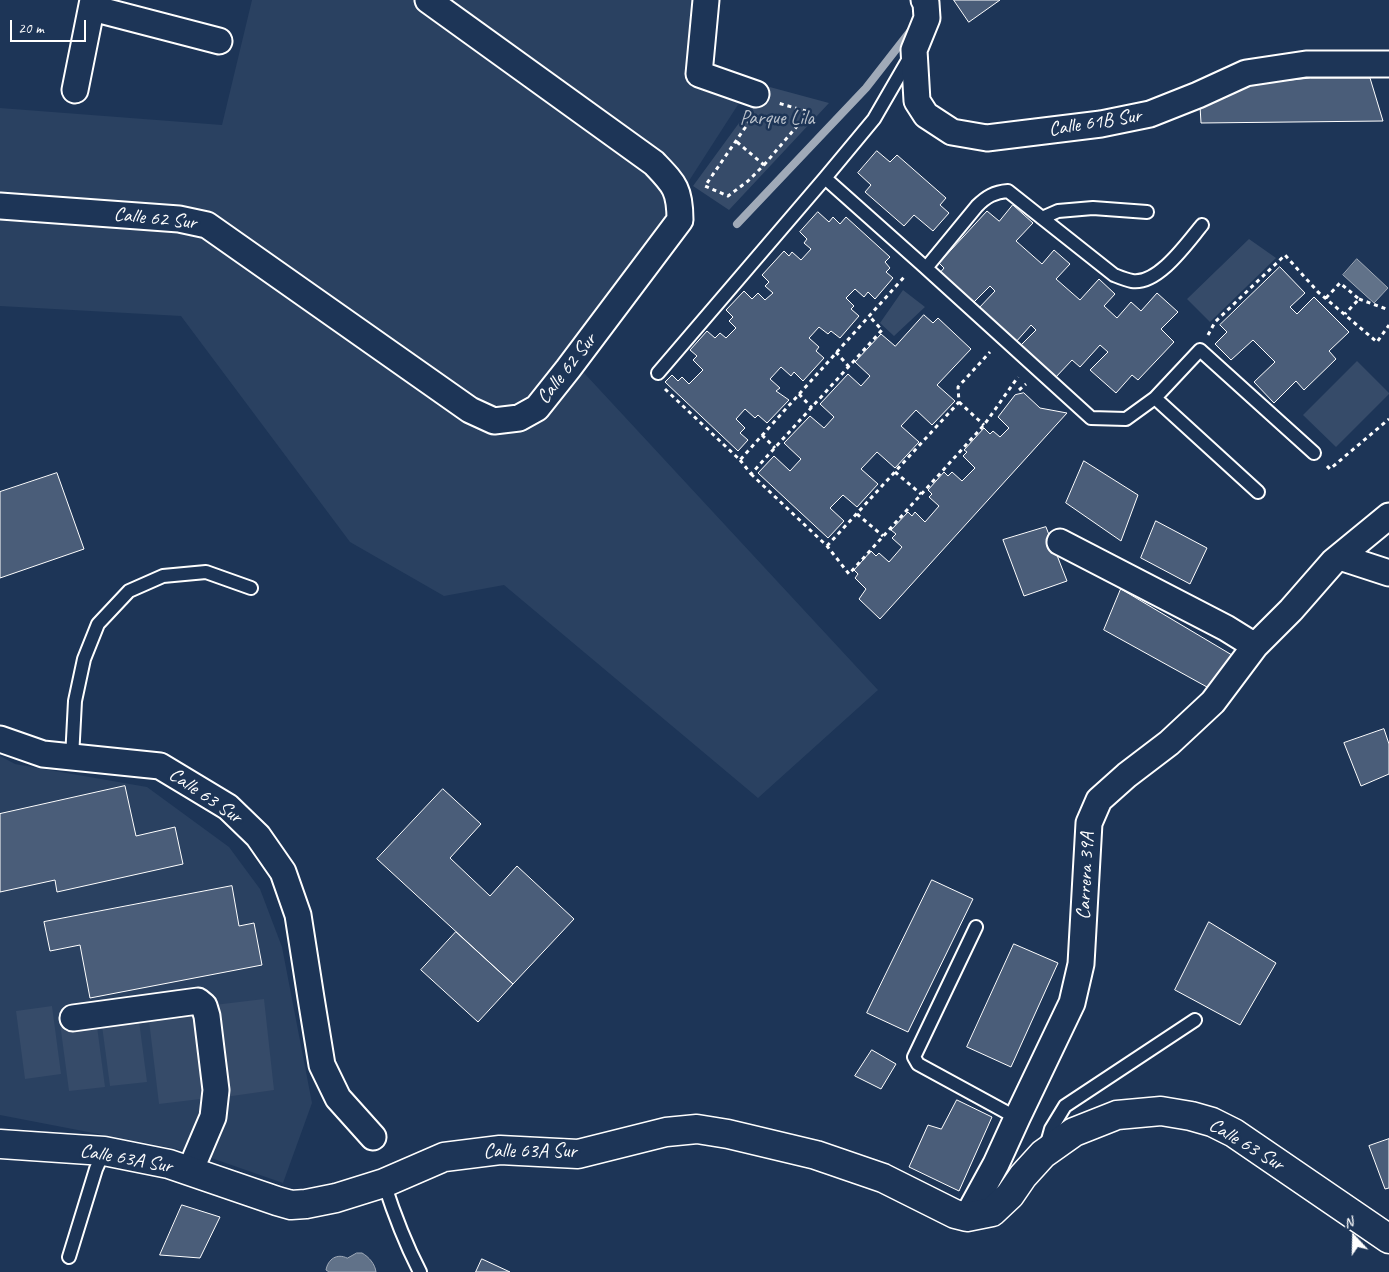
<!DOCTYPE html>
<style>
body{margin:0}
#map{position:relative;width:1389px;height:1272px;overflow:hidden;background:#1d3557;font-family:Caveat,sans-serif}
canvas{display:block}
.north{position:absolute;left:1329px;top:1212px;width:50px;height:50px;-webkit-text-stroke:4px #1d3557;paint-order:stroke;rotate:339deg;font-size:14px;font-weight:700;line-height:20px;text-align:center;color:#fff}
.north::after{content:'';display:block;margin:auto;width:18px;height:22px;background:#fff;clip-path:polygon(50% 0,100% 100%,50% 72%,0 100%)}
.scale{position:absolute;left:10px;top:20px;width:76px;height:22px;box-sizing:border-box;border:2px solid #fff;border-top:0;padding-left:6px;font-size:15px;line-height:18px;white-space:nowrap;color:#fff;-webkit-text-stroke:4px #1d3557;paint-order:stroke}
</style>
<div id="map">
<canvas width="1389" height="1272"></canvas>
<div class="north">N</div>
<div class="scale">20 m</div>
</div>
<script>
const ctx = document.querySelector('canvas').getContext('2d');
ctx.lineJoin = 'round';
function fill(path, color) {
  ctx.fillStyle = color;
  ctx.fill(path, 'evenodd');
}
function stroke(path, color, width, dash) {
  ctx.strokeStyle = color;
  ctx.lineWidth = width;
  ctx.lineCap = dash ? 'butt' : 'round';
  ctx.setLineDash(dash || []);
  ctx.stroke(path);
}
function write(font, color, halo, rows, align = 'center') {
  ctx.font = font + ' Caveat,sans-serif';
  ctx.lineWidth = 5;
  ctx.setLineDash([]);
  ctx.textBaseline = 'middle';
  ctx.strokeStyle = halo;
  ctx.fillStyle = color;
  for (const [text, x, y, turn = 0] of rows) {
    ctx.save();
    ctx.translate(x, y);
    ctx.rotate((+turn || 0) * Math.PI / 180);
    ctx.textAlign = isNaN(turn) ? turn : align;
    if (halo) ctx.strokeText(text, 0, 0);
    ctx.fillText(text, 0, 0);
    ctx.restore();
  }
}
fill(new Path2D(`
 M252,0H700L689,83L741,100L573,361L878,690L758,798L504,585L444,596L350,542L181,316L0,306V108L222,125Z
 M0,756L15,764L147,787L229,847L260,889L282,947L312,1103L283,1183L197,1153L0,1115Z`), '#2a4161');
fill(new Path2D(`
 M766,86L829,103L729,210L693,186Z
 M1249,239L1276,258L1210,322L1187,299Z
 M903,290L925,307L894,336L880,323Z
 M1357,361L1389,393V394L1336,447L1303,415Z
 M264,999L274,1090L225,1097L214,1005Z
 M52,1006L61,1074L25,1079L16,1011Z
 M198,1006L209,1098L159,1104L148,1012Z
 M138,1013L147,1082L110,1086L101,1018Z
 M96,1019L105,1087L69,1091L60,1023Z`), '#364b69');
const water = new Path2D(`
 M1357,259L1388,288L1374,303L1343,275Z
 M357,1253H362C369,1257 375,1264 376,1272H329L326,1270C328,1259 337,1253 347,1258Z`);
fill(water, '#617289');
stroke(water, '#a0aab8', 1);
stroke(new Path2D(`
 M737,224L866,88L912,29`), '#a0aab8', 8);
const building = new Path2D(`
 M954,0H1000L969,22Z
 M1311,78H1370L1383,121L1201,123L1200,106L1249,84Z
 M877,151L890,162L897,155L946,198L940,205L949,213L933,231L914,215L904,226L865,192L871,185L858,173Z
 M1013,205L1033,223L1016,241L1042,264L1054,250L1070,264L1056,279L1080,300L1099,279L1115,294L1104,306L1117,318L1131,302L1141,311L1157,293L1178,312L1161,329L1174,342L1138,380L1132,375L1116,393L1090,370L1108,352L1100,345L1080,367L1072,360L1055,378L1020,346L1036,330L1031,325L1015,343L978,309L995,291L990,286L972,304L938,275L944,268L939,263L987,211L999,221Z
 M818,212L829,222L833,217L840,224L846,217L890,257L885,262L890,268L886,272L893,278L875,299L868,292L864,297L855,289L846,298L854,306L851,309L859,316L840,338L831,331L828,334L819,327L809,338L819,347L816,351L824,358L803,381L794,372L791,376L781,367L770,379L780,388L776,391L789,400L767,423L758,415L755,418L745,409L736,419L745,428L740,433L748,440L738,451L665,382L672,375L678,381L682,377L689,384L703,370L693,360L697,356L690,350L707,331L715,338L720,333L726,338L736,328L729,321L733,317L726,310L744,291L752,299L758,293L765,300L773,293L765,286L769,282L762,275L784,251L789,256L792,252L801,260L811,249L804,243L807,239L800,232Z
 M1280,267L1305,293L1290,307L1297,314L1314,297L1349,332L1329,351L1336,359L1304,390L1296,381L1274,403L1254,382L1275,362L1253,340L1231,360L1215,344L1227,332L1220,325Z
 M924,315L933,323L938,318L971,349L937,385L955,401L932,425L916,410L901,426L919,442L895,468L877,452L861,469L878,484L857,507L843,495L830,508L844,521L828,538L758,473L774,456L790,471L801,459L784,443L810,416L824,428L834,417L820,404L848,374L861,386L870,376L855,362L881,334L895,346Z
 M1024,393L1040,408L1067,413L880,619L859,599L866,589L855,578L858,574L854,570L871,551L876,556L879,553L889,562L902,547L892,538L896,534L891,530L908,512L912,516L915,512L925,522L939,506L929,497L932,494L928,490L944,472L948,476L952,472L962,481L975,468L963,456L967,452L964,450L984,428L990,434L993,431L1000,437L1009,428L998,417L1015,395Z
 M1084,461L1138,495L1121,541L1066,503Z
 M57,473L84,549L0,578V492Z
 M1156,521L1207,548L1190,584L1141,558Z
 M1046,527L1067,581L1024,596L1003,540Z
 M1121,589L1237,658L1207,687L1104,630Z
 M1384,729L1389,744V774L1361,786L1344,743Z
 M125,786L136,836L175,827L183,864L57,892L55,880L0,892V814Z
 M443,789L481,824L450,858L490,896L517,866L574,919L513,984L377,859Z
 M932,880L973,899L908,1032L867,1013Z
 M232,886L239,926L254,923L262,965L90,998L80,945L50,951L44,922Z
 M1209,922L1276,963L1240,1025L1175,990Z
 M456,932L513,984L478,1022L421,970Z
 M1014,944L1058,963L1011,1067L967,1047Z
 M872,1050L896,1064L881,1089L855,1076Z
 M957,1100L992,1117L959,1191L909,1167L928,1125L941,1129Z
 M1389,1139V1188L1385,1189L1369,1146Z
 M182,1205L220,1217L200,1258L160,1255Z
 M482,1259L510,1272H476Z`);
fill(building, '#4a5d79');
stroke(building, '#fff', 1);
const lane = new Path2D(`
 M825,178L926,268L977,206C986,197 994,192 1008,191L1114,275C1119,277 1126,280 1132,281C1158,285 1187,243 1202,225
 M1042,218L1058,211L1093,208L1147,212
 M926,268L1091,418L1126,419L1155,398L1258,492
 M658,373L825,178L874,119L911,55
 M1155,398L1200,350L1314,453
 M72,758L75,701L84,659L98,624L129,591L163,576L206,572L251,588
 M976,927L914,1057L918,1064L1017,1118
 M1046,1147L1051,1129L1065,1106L1195,1020
 M384,1183C394,1214 405,1243 420,1272
 M69,1257L96,1169L104,1151`);
const street = new Path2D(`
 M706,0L699,74L756,94
 M924,0L926,3L927,18L914,50L917,101L926,115L952,132L987,138L1101,124L1150,114L1198,95L1246,73L1306,64H1389
 M92,8L219,41
 M75,90L93,0
 M0,206L179,219L207,225L470,410L494,421L519,418L537,408L568,369L680,220C680,189 674,184 654,163L428,0
 M1060,542L1226,628L1255,646
 M1340,557L1389,573
 M0,739L43,754L160,766L228,807L258,836L283,872L298,915L311,998L322,1065L338,1098L373,1137
 M73,1018L198,1001L204,1006L207,1016L216,1090L213,1117L190,1171
 M967,1217L996,1164L1017,1118L1072,1003L1081,964L1089,823L1099,800L1127,775L1169,743L1213,702L1255,646L1291,610L1333,562L1389,516`);
const secondary = new Path2D(`
 M0,1144L104,1151L169,1164L277,1201L291,1205L306,1204L336,1198L384,1183L444,1157L500,1150L578,1154L666,1132L697,1129L728,1134L816,1155L883,1178L955,1214L967,1217L992,1212L1010,1195L1023,1176L1043,1154L1074,1132L1117,1115L1161,1111L1191,1116L1212,1122L1234,1133L1389,1239`);
stroke(lane, '#fff', 16);
stroke(street, '#fff', 29);
stroke(secondary, '#fff', 31);
stroke(new Path2D(`
 M737,142L764,165L748,181L728,196L705,186L751,119
 M764,165L809,112L778,103
 M1326,298L1340,283L1359,299L1345,314
 M1359,299L1389,310
 M1208,335L1215,322L1285,255L1318,292L1377,342L1389,325
 M836,352L849,367
 M665,389L740,460L906,275
 M1019,390L1026,384
 M799,394L812,408
 M959,402L984,425
 M762,435L775,448
 M740,460L751,474L882,330L869,316
 M1327,466L1330,469L1389,419
 M895,472L921,494
 M751,474L827,546L849,574L984,425L1018,377
 M857,514L883,536
 M827,546L959,402L958,387L990,352`), '#fff', 3, [4, 4]);
stroke(lane, '#1d3557', 12);
stroke(street, '#1d3557', 25);
stroke(secondary, '#1d3557', 28);
write('20px', '#b9c0ca', '#1d3557', [
 ["Parque Lila",777,119]
]);
write('20px', '#fff', '#1d3557', [
 ["Calle 61B Sur",1095,123,-9],
 ["Calle 62 Sur",155,219,6],
 ["Calle 62 Sur",567,369,-52],
 ["Calle 63 Sur",205,796,34],
 ["Carrera 39A",1086,876,-87],
 ["Calle 63 Sur",1246,1145,31],
 ["Calle 63A Sur",530,1152],
 ["Calle 63A Sur",126,1159,10]
]);
</script>
